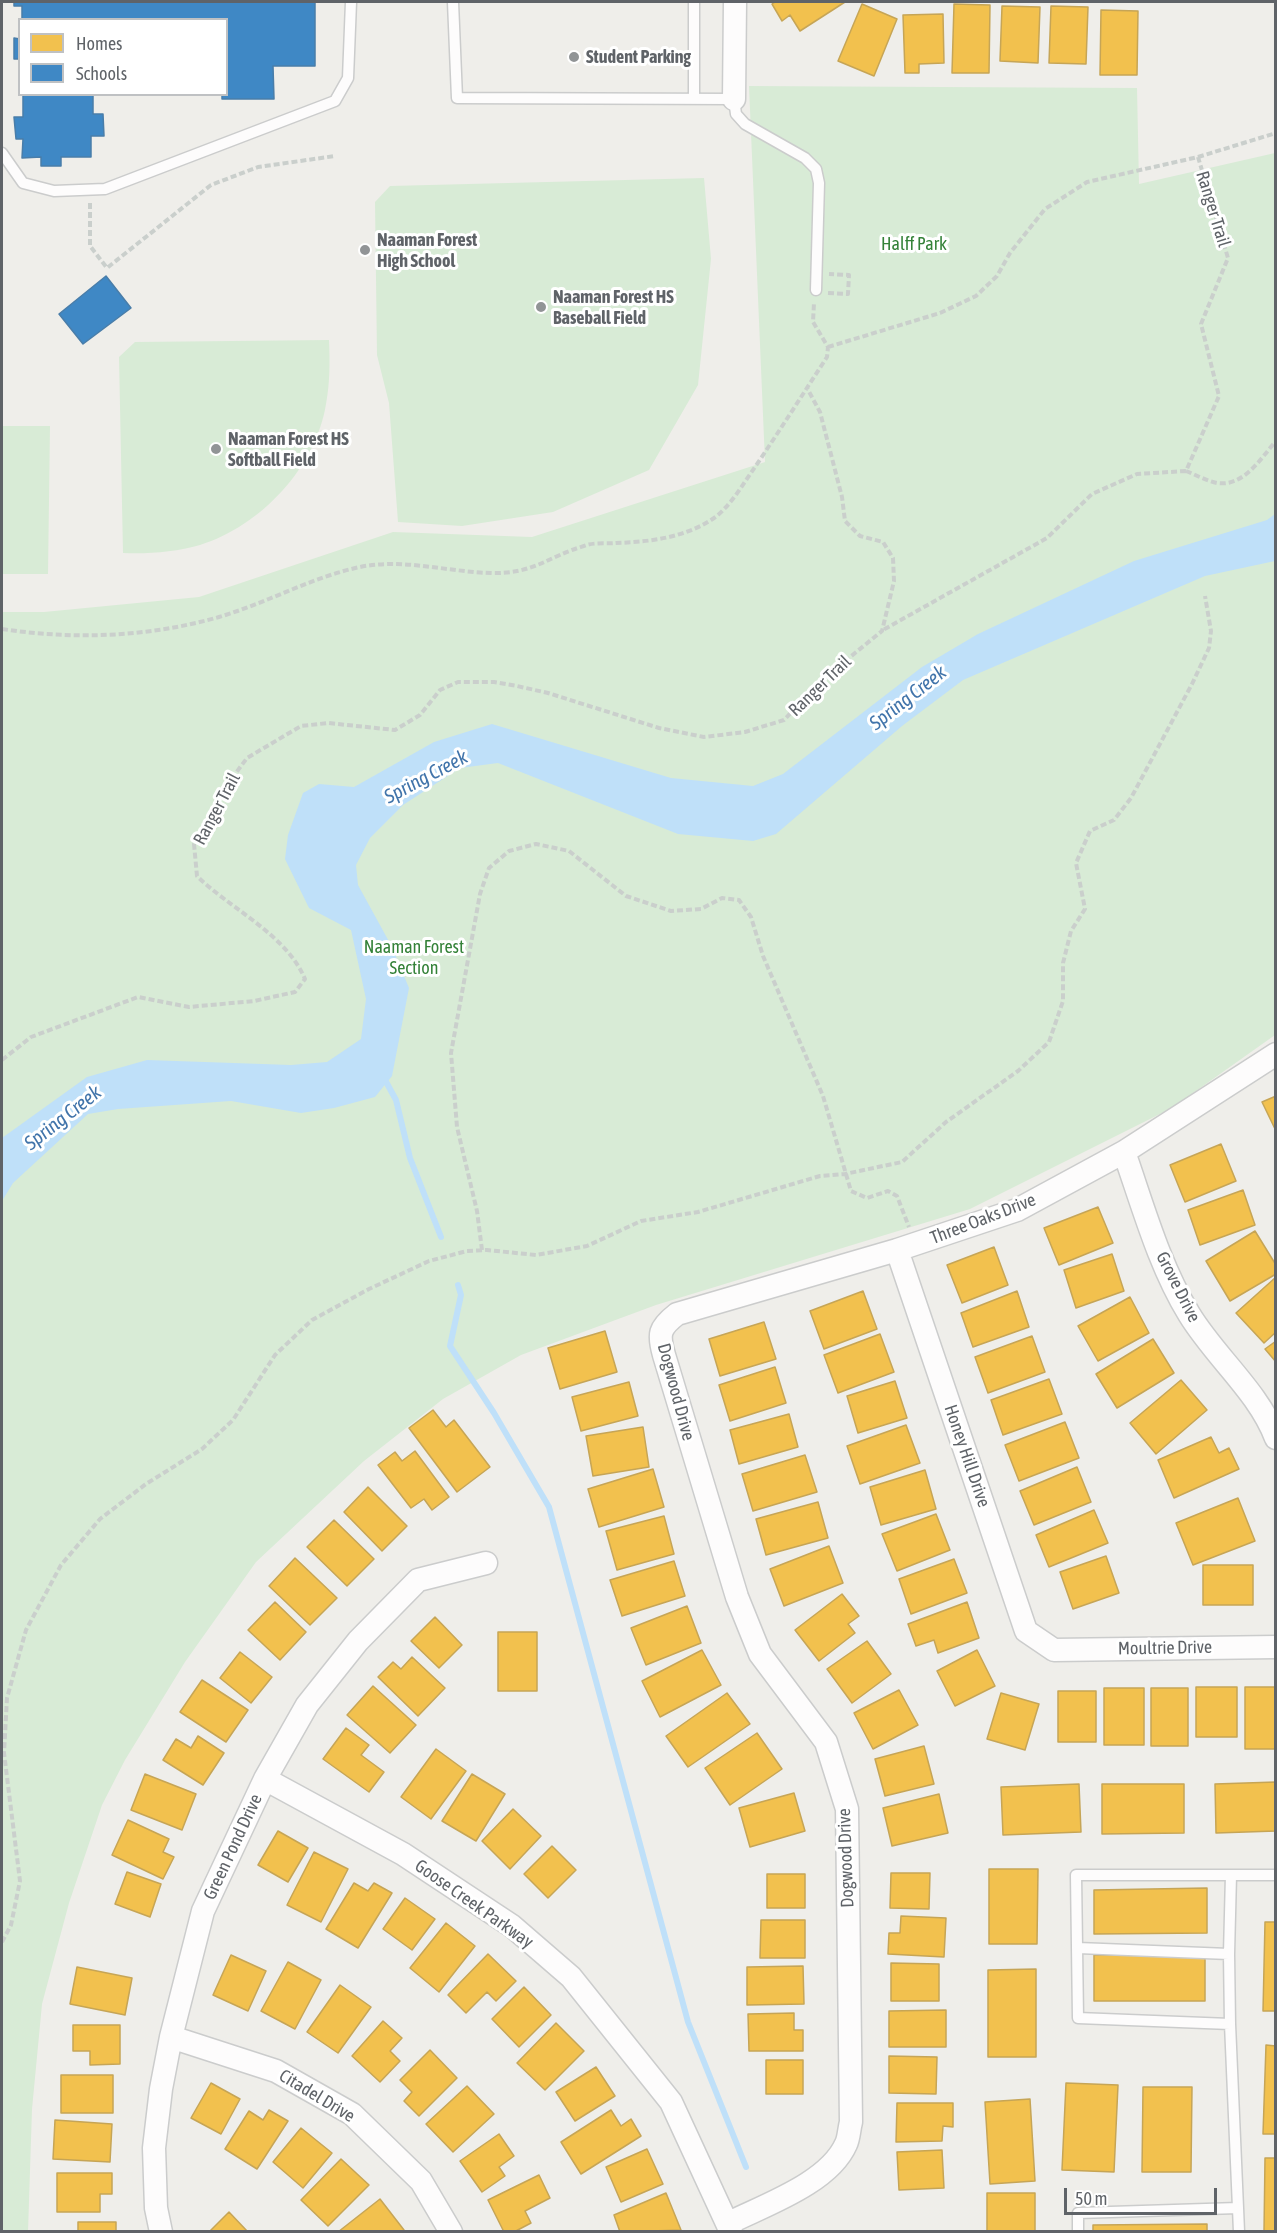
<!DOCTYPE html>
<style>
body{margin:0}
#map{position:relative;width:1277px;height:2233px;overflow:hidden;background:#efeeea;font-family:"Asap Condensed",sans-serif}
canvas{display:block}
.frame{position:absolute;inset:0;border:3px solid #5f6368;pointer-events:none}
.legend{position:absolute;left:18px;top:18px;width:210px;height:78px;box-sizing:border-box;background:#fff;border:2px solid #bfc1c3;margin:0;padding:8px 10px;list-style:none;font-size:18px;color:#5f6368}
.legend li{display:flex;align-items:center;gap:12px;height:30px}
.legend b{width:30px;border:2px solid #bfc1c3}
.scale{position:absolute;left:1064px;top:2188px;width:153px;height:27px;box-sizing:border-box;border:3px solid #5f6368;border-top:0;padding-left:8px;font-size:18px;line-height:21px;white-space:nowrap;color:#5f6368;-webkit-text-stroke:4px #fff;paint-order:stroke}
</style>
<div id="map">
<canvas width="1277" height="2233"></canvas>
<div class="frame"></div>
<ul class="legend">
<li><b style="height:16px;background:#f2c14e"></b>Homes</li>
<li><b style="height:16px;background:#3f88c5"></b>Schools</li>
</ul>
<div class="scale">50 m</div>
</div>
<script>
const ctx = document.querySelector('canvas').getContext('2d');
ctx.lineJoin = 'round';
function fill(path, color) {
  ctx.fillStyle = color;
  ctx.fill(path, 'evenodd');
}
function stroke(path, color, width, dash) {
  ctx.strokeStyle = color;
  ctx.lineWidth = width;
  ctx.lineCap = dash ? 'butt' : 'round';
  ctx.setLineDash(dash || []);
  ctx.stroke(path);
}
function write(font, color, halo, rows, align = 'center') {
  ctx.font = font + ' "Asap Condensed",sans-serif';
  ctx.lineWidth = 6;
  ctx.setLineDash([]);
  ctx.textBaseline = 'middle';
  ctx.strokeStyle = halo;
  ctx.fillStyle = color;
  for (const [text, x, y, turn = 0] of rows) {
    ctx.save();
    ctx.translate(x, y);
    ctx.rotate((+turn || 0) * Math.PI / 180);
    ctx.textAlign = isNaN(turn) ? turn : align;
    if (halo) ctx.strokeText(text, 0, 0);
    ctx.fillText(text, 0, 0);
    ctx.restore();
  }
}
fill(new Path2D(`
 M749,86L1137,88L1139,184L1275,153V1035L1172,1108L970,1209L656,1305L521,1355L443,1399L364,1461L256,1562L185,1662L125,1760L102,1805L69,1903L42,2004L32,2109L28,2232L2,2231V612H44L199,597L393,532L532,537L765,462Z
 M704,178L711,259L698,385L649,470L553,512L462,526L398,522L389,403L377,355L375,202L390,186Z
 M329,340C330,361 330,383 326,404C316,467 261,526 200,545C176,552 149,554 123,553L119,357L135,342Z
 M2,426H50L48,574H2Z`), '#d8ebd6');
fill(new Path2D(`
 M1275,514V561L1205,576L963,680L902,726L776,834L753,841L678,834L498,763L460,768L403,805L370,838L356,865L358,885L392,947L409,988L392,1076L375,1097L334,1108L301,1113L231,1101L118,1109L88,1114L13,1183L2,1201V1138L87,1077L147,1060L291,1065L327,1062L361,1039L366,999L351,930L309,908L285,859L288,835L303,793L319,784L354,787L434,742L492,724L671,778L753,786L783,774L922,667L978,634L1134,561L1267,520Z`), '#bfe0f9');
const homes = new Path2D(`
 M775,2H845L800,31L790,15L782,21L772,4Z
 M862,4L897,19L874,76L838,61Z
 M954,4L990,5L989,73H952Z
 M1002,6L1040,7L1038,63L1000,61Z
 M1051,6L1088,7L1086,64L1049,63Z
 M1101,10L1138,11L1137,75H1100Z
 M943,14L944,63L919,64V73H905L903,15Z
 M1276,1096V1131L1262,1102Z
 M1221,1144L1236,1181L1185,1202L1170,1165Z
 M1243,1190L1255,1225L1200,1245L1188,1210Z
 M1098,1207L1113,1243L1059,1265L1044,1228Z
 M1255,1231L1276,1265V1274L1230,1301L1206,1261Z
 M994,1247L1008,1285L962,1303L947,1265Z
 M1112,1254L1124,1291L1076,1308L1064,1270Z
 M1276,1277V1332L1264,1343L1236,1313Z
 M863,1291L877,1329L824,1349L810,1311Z
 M1017,1291L1029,1327L973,1347L961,1313Z
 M1130,1297L1149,1333L1098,1361L1078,1326Z
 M764,1322L776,1359L720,1376L709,1339Z
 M605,1331L617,1372L560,1389L548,1348Z
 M880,1334L894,1372L838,1393L824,1355Z
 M1032,1336L1045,1372L988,1393L975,1357Z
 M1153,1339L1174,1373L1117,1408L1096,1374Z
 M1276,1341V1362L1265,1349Z
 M775,1367L786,1403L730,1421L719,1385Z
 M1049,1379L1062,1414L1003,1435L991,1400Z
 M1181,1380L1207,1410L1156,1454L1130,1423Z
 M895,1381L907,1418L858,1433L847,1396Z
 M629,1382L638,1416L581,1431L572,1397Z
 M433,1410L446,1427L454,1420L490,1467L457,1492L409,1428Z
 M789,1414L798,1447L739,1464L730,1430Z
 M1065,1422L1079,1458L1019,1481L1005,1445Z
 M906,1425L920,1463L860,1484L847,1446Z
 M643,1427L649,1467L593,1476L586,1436Z
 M1211,1437L1219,1453L1229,1448L1239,1469L1174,1498L1158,1460Z
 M415,1451L449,1497L432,1510L424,1499L411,1508L378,1465L395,1452L402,1461Z
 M805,1455L817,1492L753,1511L742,1474Z
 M1077,1467L1091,1502L1034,1525L1020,1491Z
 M653,1469L664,1507L599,1527L588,1489Z
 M925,1470L936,1509L881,1525L870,1487Z
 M368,1487L407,1526L382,1551L344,1512Z
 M1238,1498L1255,1541L1193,1565L1176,1523Z
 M818,1502L828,1538L766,1555L756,1519Z
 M1094,1510L1108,1543L1049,1567L1036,1535Z
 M936,1514L950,1550L897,1571L882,1534Z
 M664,1516L674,1554L617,1570L606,1531Z
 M334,1520L374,1559L347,1586L307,1547Z
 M829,1546L843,1583L784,1606L770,1569Z
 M1106,1556L1119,1593L1073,1609L1060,1572Z
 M295,1558L337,1598L310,1625L269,1586Z
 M954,1559L967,1593L911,1614L899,1579Z
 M674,1561L685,1596L622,1616L610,1580Z
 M1203,1565H1253V1605H1203Z
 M842,1594L859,1616L848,1624L855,1633L819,1661L795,1630Z
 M275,1602L306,1632L280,1660L248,1630Z
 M967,1602L979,1638L938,1653L934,1640L916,1646L908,1624Z
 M687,1606L701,1643L646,1665L631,1628Z
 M435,1617L462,1645L439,1668L411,1641Z
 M498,1632H537V1691H498Z
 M867,1641L891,1674L852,1703L827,1669Z
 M702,1650L721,1685L660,1717L642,1681Z
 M977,1650L995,1686L955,1706L937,1671Z
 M240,1652L272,1677L251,1703L220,1678Z
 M412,1657L445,1688L418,1716L378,1677L393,1662L401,1669Z
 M202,1680L248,1710L226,1742L180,1712Z
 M373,1686L416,1725L390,1753L347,1715Z
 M1196,1687H1237V1737H1196Z
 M1245,1687H1276V1749H1245Z
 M1104,1688H1144V1745H1104Z
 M1151,1688H1188V1746H1151Z
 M899,1690L918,1725L873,1749L854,1713Z
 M1058,1691H1096V1742H1058Z
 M727,1693L750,1724L688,1767L666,1736Z
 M1001,1693L1039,1704L1025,1750L987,1739Z
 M346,1728L369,1745L361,1755L384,1772L369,1792L323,1759Z
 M757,1733L782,1769L730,1805L705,1768Z
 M198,1736L224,1753L203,1785L163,1760L176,1739L191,1748Z
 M924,1746L934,1784L885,1796L875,1759Z
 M436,1749L466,1771L431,1819L401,1797Z
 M145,1774L196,1794L182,1830L131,1810Z
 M472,1774L505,1794L476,1841L442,1821Z
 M1276,1782V1831L1216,1833L1215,1784Z
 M1079,1784L1081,1832L1003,1835L1001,1787Z
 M1102,1784H1184V1833L1102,1834Z
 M794,1793L805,1831L750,1847L739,1808Z
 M939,1794L948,1833L892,1846L883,1808Z
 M513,1809L541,1836L510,1869L482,1841Z
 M128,1820L169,1839L163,1852L174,1857L163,1879L112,1855Z
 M278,1831L308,1848L288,1882L258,1865Z
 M552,1846L576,1870L548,1898L524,1874Z
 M314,1852L348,1869L321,1922L287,1905Z
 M989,1869H1038L1037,1944H989Z
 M127,1872L161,1884L150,1917L115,1904Z
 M891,1873H930L929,1909L890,1908Z
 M767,1874H805V1908H767Z
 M354,1883L368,1891L374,1883L392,1893L358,1948L326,1929Z
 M1207,1888V1933L1094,1934V1890Z
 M405,1898L435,1919L412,1950L383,1929Z
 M901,1916L946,1918L944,1957L888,1954L889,1933H900Z
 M761,1920H805V1958H760Z
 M1265,1922H1276V2011H1263Z
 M446,1923L475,1946L439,1992L410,1968Z
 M488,1954L516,1981L496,2001L487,1992L466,2013L448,1995Z
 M231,1955L266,1971L248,2011L213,1995Z
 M1094,1955H1205V2001H1094Z
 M288,1962L321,1980L295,2029L261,2011Z
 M891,1963L939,1964V2001H891Z
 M803,1966L804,2004L747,2005V1967Z
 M77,1967L132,1978L125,2015L70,2004Z
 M1036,1969V2057H988V1970Z
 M340,1985L371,2007L338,2053L307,2032Z
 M524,1987L551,2015L519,2047L492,2019Z
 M946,2010V2047H889V2011Z
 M794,2013V2030H803V2051H749L748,2014Z
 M383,2021L402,2038L390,2051L400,2061L380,2082L352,2056Z
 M556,2023L584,2051L545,2090L517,2063Z
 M73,2025H120V2064L90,2065V2051H73Z
 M1266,2045L1276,2046V2134H1263Z
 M430,2050L457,2078L419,2116L404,2101L412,2092L400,2080Z
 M889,2056L937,2057L936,2094L889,2093Z
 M766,2060H803V2094H766Z
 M596,2067L615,2096L575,2121L556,2092Z
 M61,2075H113V2113H61Z
 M211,2083L240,2099L221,2134L191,2118Z
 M1066,2083L1118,2085L1114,2172L1062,2170Z
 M467,2086L494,2114L453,2152L426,2124Z
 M1143,2087H1192L1191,2172H1142Z
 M1030,2099L1035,2181L990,2184L985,2102Z
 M897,2103H953V2127L943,2126L942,2141L896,2142Z
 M269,2110L288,2121L257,2169L225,2149L249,2111L263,2120Z
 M611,2110L621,2126L631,2119L641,2136L581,2174L561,2142Z
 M55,2120L112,2124L110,2162L53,2159Z
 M301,2128L332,2153L303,2188L273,2162Z
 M499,2134L514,2156L499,2167L505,2176L482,2192L460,2161Z
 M647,2149L663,2184L621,2202L606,2167Z
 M942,2150L944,2188L899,2190L897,2152Z
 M1265,2158H1276V2232H1264Z
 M341,2159L369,2185L328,2226L301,2200Z
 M57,2173H112V2194H100V2212H57Z
 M539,2175L550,2198L525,2211L531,2223L514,2232H504L488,2200Z
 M666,2193L681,2230L620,2232L614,2215Z
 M987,2193H1035V2232H987Z
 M380,2199L404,2230L402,2232H338Z
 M229,2212L248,2232H209Z
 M78,2222H116V2232H78Z
 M1207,2224V2232H1093V2225Z`);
fill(homes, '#f2c14e');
stroke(homes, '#c6a556', 1.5);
const schools = new Path2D(`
 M14,2H315V66H273L274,99H222V94H226V20H22V6H14Z
 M14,38L20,39V59H14Z
 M23,94H93V114H103L104,136H91V157H61V166H41V157L22,158L23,139H16L14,117H23Z
 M106,276L131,308L83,344L59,314Z`);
fill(schools, '#3f88c5');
stroke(schools, '#497da9', 1.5);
stroke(new Path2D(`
 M384,1078L396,1100L410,1158L441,1237
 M458,1285L461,1295L450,1346L494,1413L549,1507L688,2022L746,2167`), '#bfe0f9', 6);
const lane = new Path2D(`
 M453,2L457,98L734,99L736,114L745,124L805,158L816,169L819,183L816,290
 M694,2V99
 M2,153L23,183L54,191L105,189L335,101L348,78L351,2
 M1078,1948L1229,1954L1230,2024
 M1229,1954L1231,1875
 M1238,2208L1239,2232
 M1078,2232V2213L1238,2208L1230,2024L1078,2018L1076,1875H1276`);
const street = new Path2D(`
 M734,99L735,2
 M1124,1152C1143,1206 1159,1265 1189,1314C1215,1357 1258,1391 1276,1438
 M897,1250L1026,1631L1054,1650L1276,1647
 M265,1779L403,1854L512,1926L571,1977L671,2102L731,2232
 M171,2037L276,2071L352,2114L421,2181L451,2232
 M729,2223C765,2205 829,2183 846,2144C849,2138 849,2129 851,2122L847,1809L826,1742L760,1654L737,1597L664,1355C658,1334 659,1328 677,1314L897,1250L1017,1210L1124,1152L1276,1054
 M161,2232L156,2208L154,2148L161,2089L171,2037L203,1911L265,1779L307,1705L358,1641L418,1580L486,1563`);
stroke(lane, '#cbcccc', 13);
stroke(street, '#cbcccc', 25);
stroke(new Path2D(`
 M1198,157L1276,133
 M90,203V246L107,268L211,185L258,167L335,156
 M828,293L848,294L849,275L829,274
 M828,347L940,313L976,296L997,276L1010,253L1045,209L1087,182L1198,157L1228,258L1201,324L1219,396L1186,471L1137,474L1092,494L1047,538L883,630
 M1186,471C1196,475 1207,481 1217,483C1244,487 1261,458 1276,441
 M2,629C74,640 149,637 219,617C267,603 312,577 360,567C402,558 449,572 491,573C534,574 547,557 584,546C593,542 606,544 616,543C648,542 683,538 711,520C729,509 743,484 755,467C780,430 803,394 827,357L828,347L813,322L814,303
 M2,1060L31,1037L138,997L189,1007L254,1001L295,992L305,979C286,934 229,908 197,876L194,844L224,789L247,758L301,726L328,723L395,730L420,715L440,690L458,682H494L517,686L548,693L659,728L704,737L745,732L784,720L822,680L882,631L894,581L893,558L883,542L860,536L845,521L842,497L820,412L807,388
 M482,1250L477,1211L457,1127L451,1053L480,894L489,868L509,851L536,844L569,851L626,896L671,911L701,909L722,898L739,900L751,917L763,956L823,1096L851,1191L867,1198L888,1191L897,1196L909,1227
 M2,1942L11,1925L20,1881L4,1753L7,1698L26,1630L61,1565L100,1519L146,1484L202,1449L233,1420L275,1355L312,1320L369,1289L429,1261L467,1251L487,1250L536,1255L587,1246L641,1221L698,1212L820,1176L845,1174L902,1162L946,1122L1018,1071L1049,1042L1063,1001V963L1071,931L1085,909L1076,863L1090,831L1114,820L1131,798L1192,684L1209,648L1211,631L1205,596`), '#cacfcc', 4, [6, 3]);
stroke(lane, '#fdfcfc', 10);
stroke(street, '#fdfcfc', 22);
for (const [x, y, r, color] of [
 [574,57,6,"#919496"],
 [365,250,6,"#919496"],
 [541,307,6,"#919496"],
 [216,449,6,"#919496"]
]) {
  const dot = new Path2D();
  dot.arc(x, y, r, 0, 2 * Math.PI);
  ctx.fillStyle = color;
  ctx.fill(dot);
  stroke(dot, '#fff', 2);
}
write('bold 18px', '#5f6368', '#fff', [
 ["Student Parking",586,57],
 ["Naaman Forest",377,240],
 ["High School",377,261],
 ["Naaman Forest HS",553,297],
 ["Baseball Field",553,318],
 ["Naaman Forest HS",228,439],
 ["Softball Field",228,460]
], 'left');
write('18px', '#5f6368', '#fff', [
 ["Ranger Trail",1213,209,73],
 ["Ranger Trail",820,686,-44],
 ["Ranger Trail",217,809,-62],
 ["Three Oaks Drive",983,1219,-21],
 ["Grove Drive",1178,1287,63],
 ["Dogwood Drive",676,1392,75],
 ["Honey Hill Drive",967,1456,71],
 ["Moultrie Drive",1165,1648,-1],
 ["Green Pond Drive",233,1847,-65],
 ["Dogwood Drive",846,1858,-92],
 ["Goose Creek Parkway",474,1904,35],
 ["Citadel Drive",317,2096,31]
]);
write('18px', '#348238', '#fff', [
 ["Halff Park",914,244],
 ["Naaman Forest",414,947],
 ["Section",414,968]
]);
write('italic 20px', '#4174aa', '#fff', [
 ["Spring Creek",908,698,-38],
 ["Spring Creek",426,777,-28],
 ["Spring Creek",63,1118,-38]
]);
</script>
